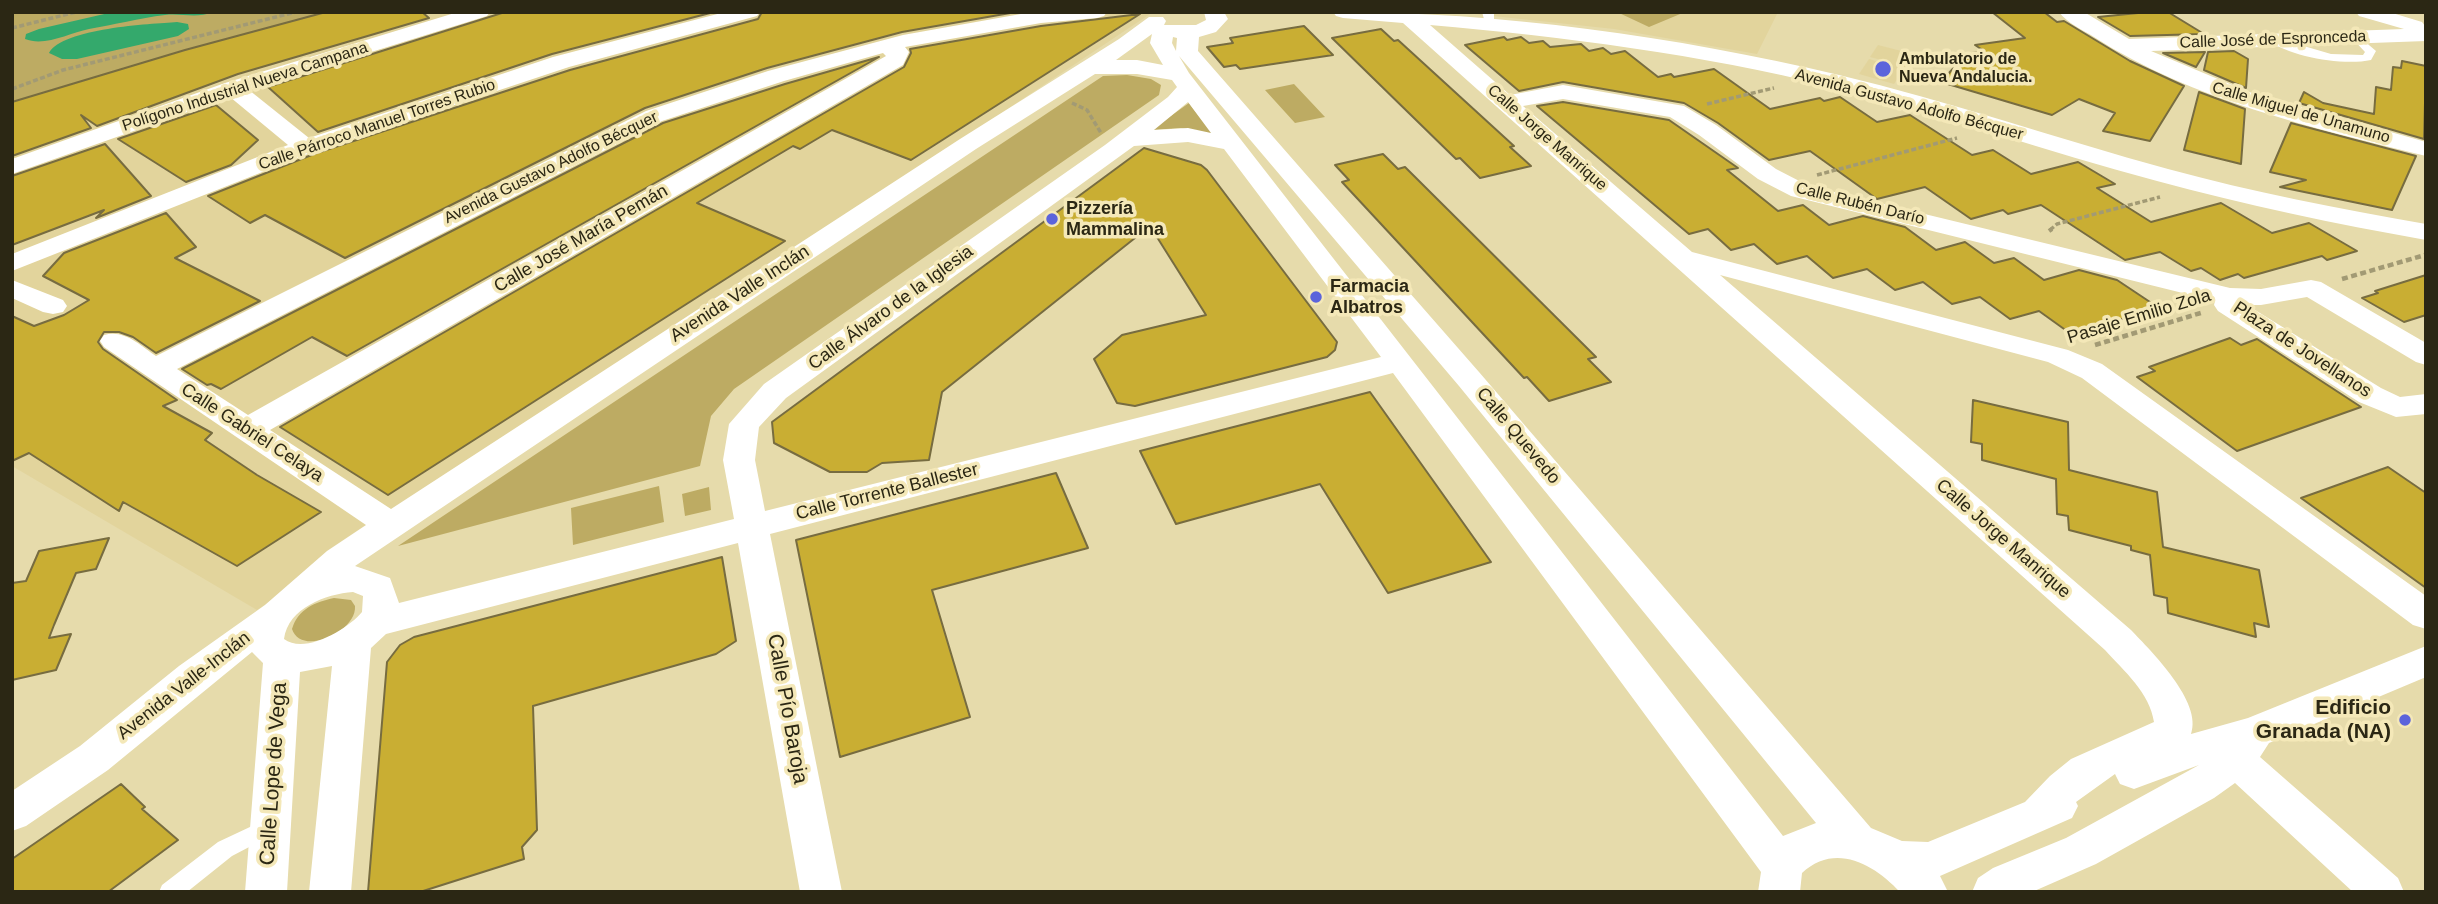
<!DOCTYPE html>
<meta charset="utf-8">
<style>
body{margin:0}
#map{position:relative;width:2438px;height:904px;overflow:hidden;background:#e6dbab;font-family:Arial,sans-serif}
canvas{display:block}
.frame{position:absolute;inset:0;border:14px solid #2b2714;pointer-events:none}
</style>
<div id="map">
<canvas width="2438" height="904"></canvas>
<div class="frame"></div>
</div>
<script>
const ctx = document.querySelector('canvas').getContext('2d');
ctx.lineJoin = 'round';
function fill(path, color) {
  ctx.fillStyle = color;
  ctx.fill(path, 'evenodd');
}
function stroke(path, color, width, dash) {
  ctx.strokeStyle = color;
  ctx.lineWidth = width;
  ctx.lineCap = dash ? 'butt' : 'round';
  ctx.setLineDash(dash || []);
  ctx.stroke(path);
}
function write(font, color, halo, rows, align = 'center') {
  ctx.font = font + ' Arial,sans-serif';
  ctx.lineWidth = 7;
  ctx.setLineDash([]);
  ctx.textBaseline = 'middle';
  ctx.strokeStyle = halo;
  ctx.fillStyle = color;
  for (const [text, x, y, turn = 0] of rows) {
    ctx.save();
    ctx.translate(x, y);
    ctx.rotate((+turn || 0) * Math.PI / 180);
    ctx.textAlign = isNaN(turn) ? turn : align;
    if (halo) ctx.strokeText(text, 0, 0);
    ctx.fillText(text, 0, 0);
    ctx.restore();
  }
}
fill(new Path2D(`
 M326,12H1153L257,610L12,466V102L185,50Z
 M1456,12H1778L1757,54L1614,29Z
 M1878,45L1913,54L1894,84L1859,74L1869,59L1883,63L1885,61L1870,57Z`), '#e2d49c');
fill(new Path2D(`
 M12,12H326L185,50L12,102Z
 M1617,12H1685L1649,27Z
 M1127,75L1151,79L1161,85L1159,95L734,389L711,416L700,466L398,546L1103,76Z
 M1294,84L1325,117L1295,123L1265,90Z
 M1189,103L1213,134L1181,128L1151,130Z
 M659,486L664,522L573,545L571,508Z
 M709,487L711,510L685,516L682,494Z
 M334,598L351,600L355,606C357,632 301,657 292,629C298,609 315,602 334,598Z`), '#bdab63');
fill(new Path2D(`
 M113,12H213C196,19 182,13 165,15C139,18 114,25 89,29C69,33 45,47 25,39L26,34L39,29Z
 M177,22L188,24L189,29L178,36L77,59H62L49,53C63,28 150,24 177,22Z`), '#34a96c');
const building = new Path2D(`
 M326,12H422L429,18L238,74L97,126L81,115L91,128L12,156V102L185,50Z
 M505,12H714L552,54L318,132L268,87Z
 M762,12H1016L902,32L767,68L645,108L345,258L265,215L250,223L208,196L314,154L570,70L758,19Z
 M1992,12H2044L2057,22L2064,21L2130,61L2184,86L2150,141L2103,131L2115,113L2079,99L2052,115L1941,82L1966,54L1984,51L1975,45L2025,38Z
 M2148,12H2168L2204,34L2130,36L2098,17Z
 M1140,14L911,160L832,130L800,149L793,146L697,203L785,241L388,495L280,427L904,67L911,53L910,49L1041,26Z
 M1304,26L1333,55L1240,69L1236,65L1224,67L1207,47L1233,43L1230,38Z
 M1381,29L1394,41L1398,40L1514,146L1510,147L1531,166L1480,178L1460,158L1456,159L1332,38Z
 M1504,37L1507,40L1521,37L1529,43L1543,41L1550,47L1581,44L1589,51L1603,48L1611,54L1625,51L1658,77L1671,74L1674,77L1714,69L1770,109L1820,98L1824,101L1840,97L1877,122L1910,115L1972,155L1993,150L2031,174L2078,162L2115,184L2097,188L2151,222L2221,203L2272,233L2309,223L2357,251L2327,260L2322,256L2244,278L2238,274L2220,280L2201,268L2191,271L2160,252L2125,260L2041,205L2008,214L2003,210L1971,219L1925,187L1877,199L1810,151L1769,160L1718,123L1684,103L1563,82L1519,91L1465,45Z
 M2234,51L2248,59L2246,88L2204,70L2208,52Z
 M2205,52L2196,67L2163,53Z
 M879,57L347,356L312,337L221,389L211,384L207,385L182,369L663,123L785,84Z
 M2402,61L2426,66L2424,139L2299,103L2304,92L2323,103L2374,114L2376,87L2391,90L2393,67L2401,68Z
 M2199,92L2245,109L2241,164L2184,150Z
 M1563,102L1669,120L1738,168L1727,170L1778,211L1803,205L1829,225L1863,216L1905,227L1936,250L1965,242L1994,263L2014,258L2044,280L2079,270L2117,280L2159,308L2071,334L2039,311L2010,319L1980,297L1952,304L1923,282L1895,290L1867,269L1833,278L1807,256L1777,264L1754,244L1731,250L1708,229L1689,234L1537,106Z
 M216,105L258,140L231,165L186,182L118,139Z
 M2291,123L2416,156L2392,210L2280,187L2306,180L2270,172Z
 M105,144L151,196L96,218L104,210L12,245V176Z
 M1144,148L1201,165L1207,170L1337,342L1335,350L1327,357L1135,406L1117,403L1094,359L1122,335L1206,315L1150,226L942,392L929,460L882,463L867,472H830L774,443L772,422Z
 M1383,154L1398,169L1405,167L1596,357L1588,359L1611,382L1549,401L1527,377L1524,378L1342,182L1349,180L1335,165Z
 M166,213L196,247L175,258L260,301L156,353L133,337L119,332H104L98,342L103,349L177,400L163,406L212,433L205,440L257,475L321,512L237,566L123,502L119,511L29,453L12,461V316L34,326L64,315L89,300L43,276L64,253Z
 M2426,275V315L2404,322L2362,298L2378,293L2375,291Z
 M2230,338L2241,345L2257,339L2361,407L2237,451L2137,377L2155,371L2149,367Z
 M1370,392L1491,562L1388,593L1320,484L1176,524L1140,451Z
 M1973,400L2068,422L2069,470L2157,492L2163,547L2259,570L2269,627L2254,623L2256,637L2168,613L2167,598L2154,595L2150,555L2131,550V546L2069,530L2068,516L2057,514L2056,479L1982,460V444L1971,442Z
 M2388,467L2426,493V588L2301,498Z
 M1056,473L1088,548L932,590L970,717L840,757L796,540Z
 M109,538L96,569L76,573L54,625L49,638L71,634L56,670L12,680V583L26,581L39,551Z
 M722,557L736,641L716,654L533,706L537,830L522,847L524,859L420,892H368L387,662L400,645L414,637Z
 M121,784L145,807L142,809L178,840L108,892H12V859Z`);
fill(building, '#c9ae33');
stroke(building, '#776c40', 2);
stroke(new Path2D(`
 M12,28L76,12
 M12,89L63,70L296,12
 M1072,103L1087,110L1101,133
 M1707,104L1774,88
 M1817,175L1957,138
 M2050,230L2057,224L2160,197`), '#a29a74', 3.5, [5, 2.5]);
stroke(new Path2D(`
 M2049,231L2052,229
 M2342,279L2425,255
 M2095,345L2204,312`), '#a29a74', 4.5, [6, 3.5]);
fill(new Path2D(`
 M1482,12H1494V26H1486Z
 M2356,34L2376,51L2371,60C2343,66 2290,57 2268,40L2273,37L2331,54L2363,55L2365,52L2351,37Z
 M267,819L274,822L277,828L274,834L232,856L187,892H159L162,885L218,842Z`), '#fff');
fill(new Path2D(`
 M458,12H490L487,16L249,90L309,138L553,57L725,12H760L757,16L569,67L313,152L12,271V254L288,145L230,97L12,174V159L225,83Z
 M1032,12H1107L1104,16L1097,18L1041,23L905,47L909,52L903,65L270,430L391,509L960,139L1119,39L1149,17H1163L1166,21L1164,25H1196L1206,20L1204,12H1224L1228,19L1216,32L1199,37L1198,51L1479,372L1871,828L1902,841L1928,842L2025,802L2050,776L2071,759L2154,722C2150,693 2124,671 2105,650L1403,23L1343,18L1336,16L1333,12C1503,12 1673,36 1839,75C1949,101 2058,139 2168,169C2252,192 2340,209 2426,224V240C2336,224 2245,205 2157,181C2048,152 1941,114 1832,87C1700,54 1565,37 1430,25L1510,95L1563,85L1684,106L1716,125L1776,169L1809,186L2230,288L2261,289L2311,280L2321,282L2426,343V365L2416,362L2307,297L2261,305H2247L2381,388L2400,397L2426,394V414L2396,417L2359,402L2218,311L2214,305L2215,301L1791,196L1758,179L1699,135L1670,117L1563,99L1523,106L1692,252L2068,350L2102,364L2426,596V629L2413,625L2082,378L2048,362L1720,275L2131,630C2151,651 2203,702 2191,734L2248,718L2426,646V677L2269,743L2260,757L2398,878L2404,892H2353L2235,783L2214,798L2096,864L2032,892H1972L1978,878L1993,868L2066,838L2199,765L2134,789L2120,784L2115,774L2076,802L2078,806L2072,818L1940,876L1948,892H1900C1874,864 1835,842 1802,873L1800,892H1758L1761,872L1393,373L770,534L842,892H800L738,543L386,634L371,648L351,892H309L332,666L300,672L287,892H245L263,663L252,652L108,770L26,826L12,831V791L80,746L179,666L265,605L327,551L366,525L104,347L100,341L104,335C124,329 140,345 156,356L646,111L768,71L903,35ZM1152,34L1150,43L1163,65L1137,60H1116ZM1173,37L1177,38L1176,51L1172,43ZM883,53L886,56L248,415L177,369L662,121L784,81ZM1179,56L1459,386L1816,823L1783,836L1189,73ZM1095,74H1137L1172,80L1177,87L1168,97L1105,145L764,384L729,424L723,460L734,519L399,603L390,578L355,566L976,149ZM1188,102L1211,133L1188,128L1154,130ZM1188,142L1224,149L1381,357L765,511L755,460L759,427L786,398L1134,146ZM353,592L363,596L362,612C348,629 305,655 284,639C288,608 326,594 353,592Z
 M2059,12H2084L2129,39L2404,29L2359,16L2356,12H2389L2422,22L2425,26L2426,41L2151,51L2249,92L2426,142V156C2313,128 2192,100 2094,37C2083,30 2067,23 2059,12Z
 M12,280L63,300L67,306L63,312L53,314L43,312L12,298Z`), '#fff');
for (const [x, y, r, color] of [
 [1883,69,9,"#5c64db"],
 [1052,219,7,"#5c64db"],
 [1316,297,7,"#5c64db"],
 [2405,720,7,"#5c64db"]
]) {
  const dot = new Path2D();
  dot.arc(x, y, r, 0, 2 * Math.PI);
  ctx.fillStyle = color;
  ctx.fill(dot);
  stroke(dot, '#f4e8b8', 2.5);
}
write('16px', '#2b2714', '#f4e8b8', [
 ["Calle José de Espronceda",2273,40,-2],
 ["Polígono Industrial Nueva Campana",245,87,-18],
 ["Avenida Gustavo Adolfo Bécquer",1909,105,15],
 ["Calle Miguel de Unamuno",2301,113,16],
 ["Calle Párroco Manuel Torres Rubio",377,125,-19],
 ["Calle Jorge Manrique",1547,138,41],
 ["Avenida Gustavo Adolfo Bécquer",551,168,-26],
 ["Calle Rubén Darío",1860,204,14]
]);
write('bold 16px', '#2b2714', '#f4e8b8', [
 ["Ambulatorio de",1899,60],
 ["Nueva Andalucia.",1899,78]
], 'left');
write('bold 18px', '#2b2714', '#f4e8b8', [
 ["Pizzería",1066,209],
 ["Mammalina",1066,230],
 ["Farmacia",1330,287],
 ["Albatros",1330,308]
], 'left');
write('18px', '#2b2714', '#f4e8b8', [
 ["Calle José María Pemán",581,239,-30],
 ["Avenida Valle Inclán",740,294,-33],
 ["Calle Álvaro de la Iglesia",891,308,-36],
 ["Pasaje Emilio Zola",2139,317,-17],
 ["Plaza de Jovellanos",2302,350,33],
 ["Calle Gabriel Celaya",252,433,33],
 ["Calle Quevedo",1518,436,50],
 ["Calle Torrente Ballester",887,492,-14],
 ["Calle Jorge Manrique",2003,539,41],
 ["Avenida Valle-Inclán",184,686,-38]
]);
write('bold 21px', '#2b2714', '#f4e8b8', [
 ["Edificio",2391,708],
 ["Granada (NA)",2391,732]
], 'right');
write('21px', '#2b2714', '#f4e8b8', [
 ["Calle Pío Baroja",787,709,80],
 ["Calle Lope de Vega",274,774,-86]
]);
</script>
